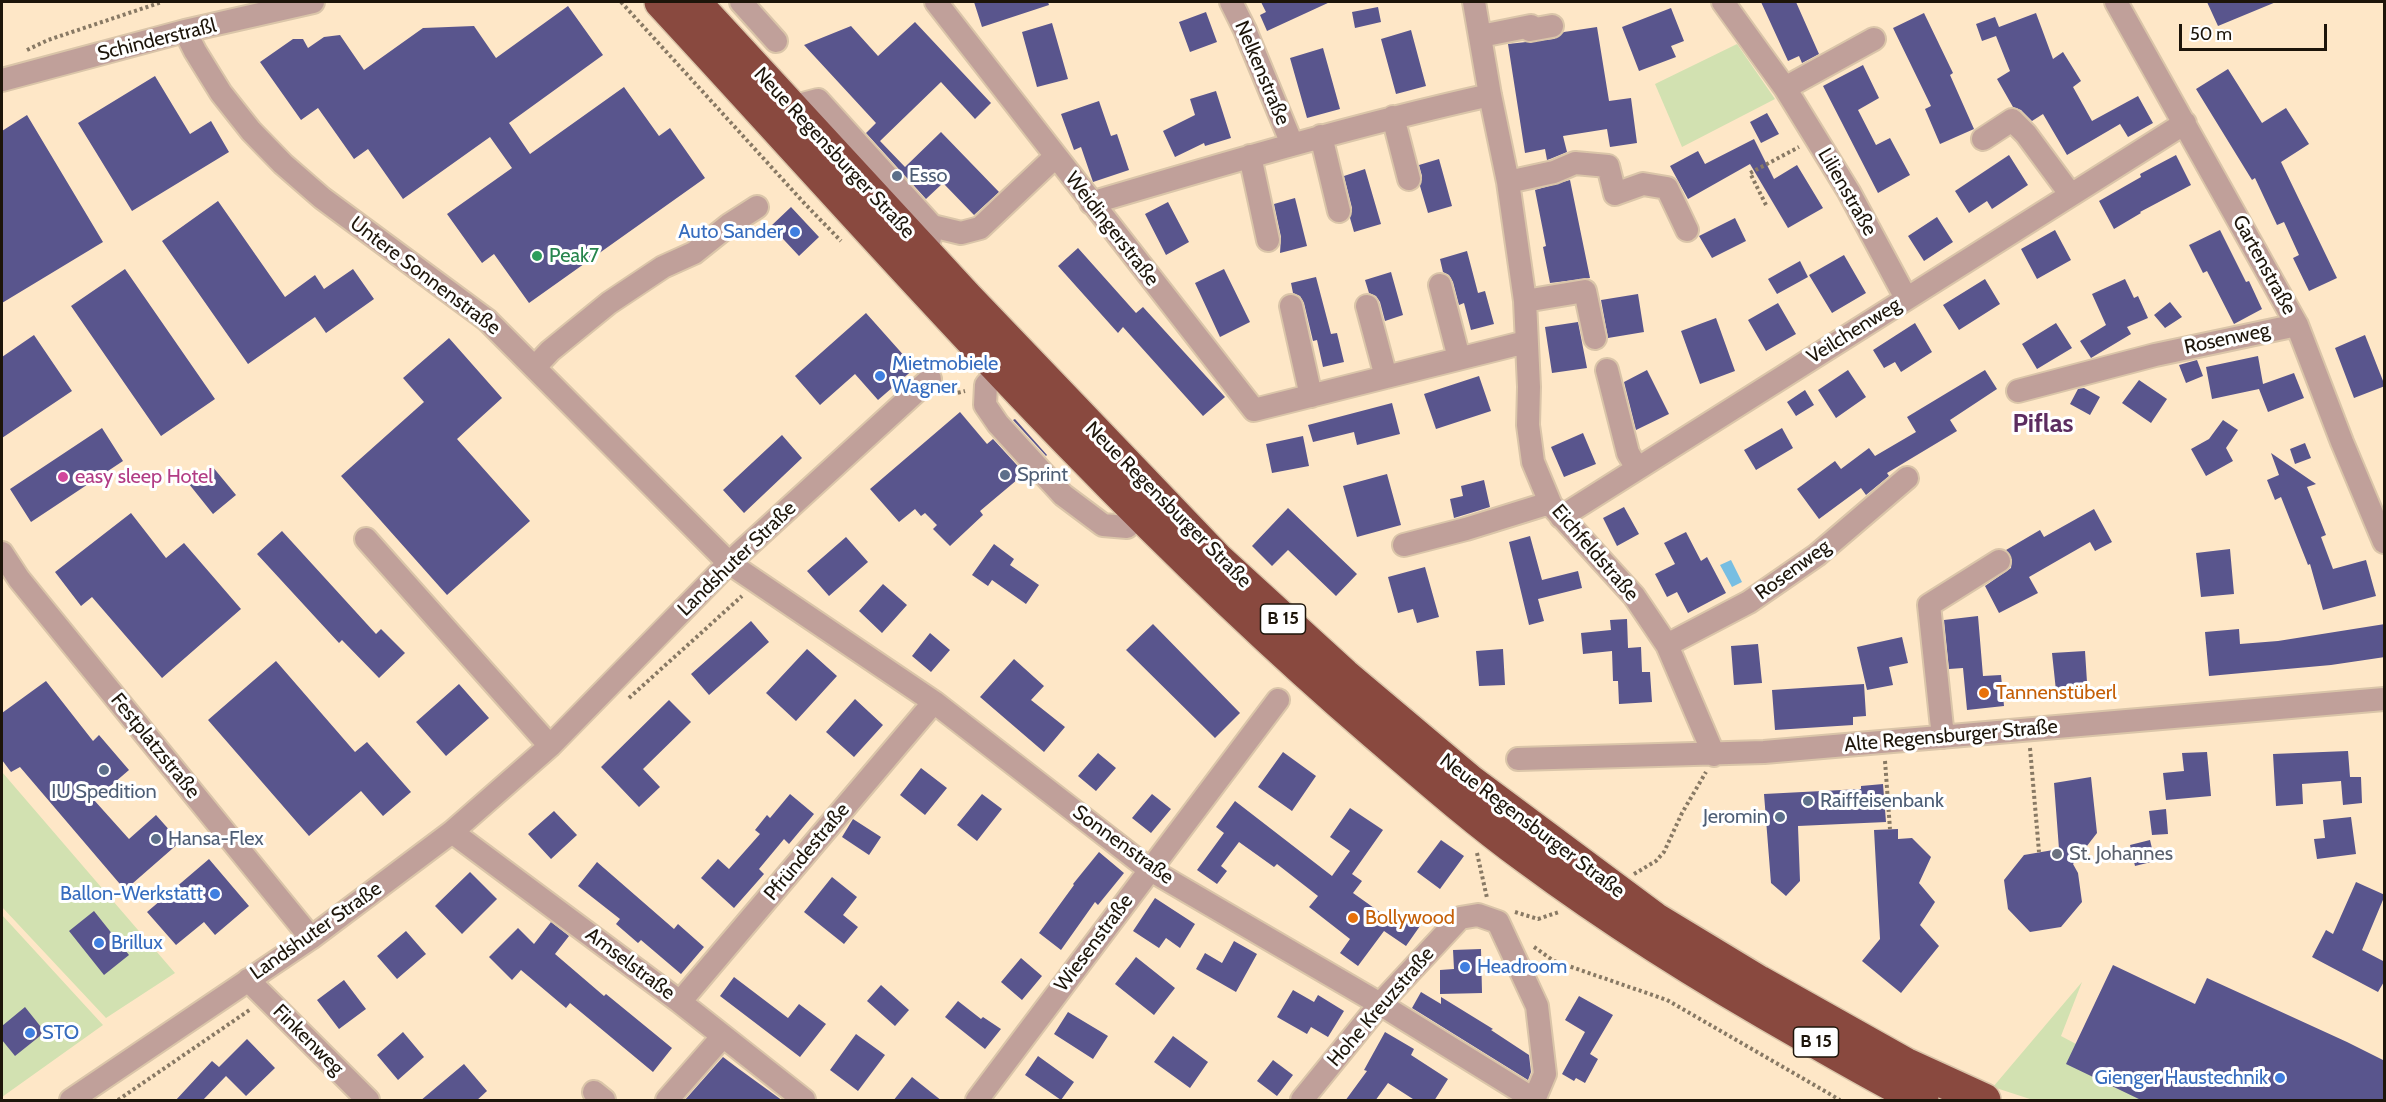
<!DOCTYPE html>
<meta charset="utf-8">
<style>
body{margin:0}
#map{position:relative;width:2386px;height:1102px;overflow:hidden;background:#fee7c7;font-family:Cabin,sans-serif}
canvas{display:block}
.frame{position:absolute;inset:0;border:3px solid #1d150a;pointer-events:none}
.scale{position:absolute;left:2179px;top:24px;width:148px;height:27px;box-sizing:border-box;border:3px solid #1d150a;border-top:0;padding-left:8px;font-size:18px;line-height:21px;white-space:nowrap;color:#1d150a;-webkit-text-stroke:4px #fff;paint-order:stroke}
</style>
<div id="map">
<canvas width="2386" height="1102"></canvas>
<div class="frame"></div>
<div class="scale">50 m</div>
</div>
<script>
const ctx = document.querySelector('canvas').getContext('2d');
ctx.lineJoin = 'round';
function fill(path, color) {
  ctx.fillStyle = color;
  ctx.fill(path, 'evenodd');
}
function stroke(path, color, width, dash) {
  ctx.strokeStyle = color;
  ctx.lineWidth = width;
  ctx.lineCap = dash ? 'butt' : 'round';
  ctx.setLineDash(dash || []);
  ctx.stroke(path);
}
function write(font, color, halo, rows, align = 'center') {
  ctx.font = font + ' Cabin,sans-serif';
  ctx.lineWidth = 6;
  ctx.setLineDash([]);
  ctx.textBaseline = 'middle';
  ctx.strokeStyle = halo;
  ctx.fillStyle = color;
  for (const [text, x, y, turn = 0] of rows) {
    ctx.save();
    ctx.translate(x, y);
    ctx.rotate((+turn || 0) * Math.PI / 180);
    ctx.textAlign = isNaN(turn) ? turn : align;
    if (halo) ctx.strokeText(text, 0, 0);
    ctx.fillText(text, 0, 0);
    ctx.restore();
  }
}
fill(new Path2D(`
 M1737,44L1775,99L1682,147L1655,84Z
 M2,772L175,973L106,1018L2,907Z
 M2,915L103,1025L2,1097Z
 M2082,982L2061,1036L2076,1044L2143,1100H2033L1993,1087Z`), '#d2e1b1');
fill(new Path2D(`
 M1731,560L1742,582L1732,587L1720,565Z`), '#77bee2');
fill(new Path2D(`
 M974,2H1048L1049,5L982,27Z
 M1261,2H1330L1267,31L1260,15L1266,12Z
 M1761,2H1796L1819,54L1802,63L1799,56L1788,61Z
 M2207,2H2276L2218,26Z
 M568,6L603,55L509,123L530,154L624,87L659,136L670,128L705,178L529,303L494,254L482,263L447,214L512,168L490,137L403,199L368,149L354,159L318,108L301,120L260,62L293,39H303L308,48L324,37L340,35L364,70L423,28L474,26L496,58Z
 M1378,7L1381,22L1355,28L1352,12Z
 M1671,8L1684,41L1671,46L1676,57L1639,71L1622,27Z
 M1206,12L1217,42L1190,52L1179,22Z
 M1924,13L1953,73L1950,75L1974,129L1940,144L1925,109L1931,106L1893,28Z
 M2036,13L2053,59L2063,52L2081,81L2073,87L2092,121L2138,96L2153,123L2128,137L2120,124L2067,155L2043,114L2032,121L2021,110L2013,107L1997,79L2010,71L1996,36L1982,41L1976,24L1995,17L1999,27Z
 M915,22L991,103L975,119L941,82L880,141L905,167L941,132L999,192L974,215L943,183L926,199L866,133L876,123L804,45L851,26L878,56Z
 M1052,23L1068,79L1037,87L1022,32Z
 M1597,27L1609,101L1631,98L1637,143L1610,147L1607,129L1563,136L1567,152L1550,159L1547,160L1545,149L1525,153L1508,44L1554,39L1564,32Z
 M1411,30L1426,86L1396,94L1381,39Z
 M1323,48L1340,109L1307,118L1290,58Z
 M1863,65L1879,98L1858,110L1876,145L1890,138L1910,175L1878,193L1823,86Z
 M2228,69L2262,123L2286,108L2309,144L2281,162L2337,278L2309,291L2293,258L2299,255L2284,222L2277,225L2255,178L2252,180L2196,89Z
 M155,76L190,134L211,121L229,152L132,211L78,123Z
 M1216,91L1231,138L1205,146L1204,143L1175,157L1163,131L1195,115L1190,99Z
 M1099,101L1111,136L1117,134L1129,170L1093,182L1081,147L1074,150L1061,114Z
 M1767,113L1779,134L1761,143L1750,122Z
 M27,115L103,242L2,303V131Z
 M1754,139L1774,179L1797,165L1823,208L1788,228L1750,164L1688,199L1670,166L1698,151L1705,164Z
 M2009,155L2028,185L1992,209L1987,201L1969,213L1955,191Z
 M2176,155L2191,185L2140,212L2141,213L2114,229L2099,201L2141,177L2140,174Z
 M1439,159L1452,206L1428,213L1420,186L1422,176L1419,165Z
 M1365,169L1381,224L1354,232L1350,218L1352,208L1344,176Z
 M1570,180L1590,278L1550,283L1543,247L1546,246L1535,190Z
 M1295,198L1307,246L1280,253L1281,237L1274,204Z
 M218,201L285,297L315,275L324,289L353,269L374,299L326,333L315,317L248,364L162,241Z
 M1168,202L1189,242L1166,255L1145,214Z
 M791,207L819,237L799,256L771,226Z
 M1937,217L1953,242L1924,261L1908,236Z
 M1735,218L1746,241L1712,258L1699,236Z
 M2055,230L2071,260L2037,279L2021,249Z
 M2220,230L2246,282L2249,281L2262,309L2234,324L2207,271L2203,273L2189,245Z
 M1078,248L1136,313L1143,307L1225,397L1203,416L1123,327L1118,333L1058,266Z
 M1467,251L1478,293L1485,291L1494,324L1471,330L1464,303L1459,305L1453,282L1449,275L1443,272L1440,259Z
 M1844,255L1866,293L1832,313L1809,275Z
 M1800,261L1808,277L1777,294L1768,279Z
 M125,269L215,399L161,436L71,306Z
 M1224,269L1250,322L1220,337L1195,283Z
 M1391,272L1403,315L1385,321L1380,302L1376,296L1369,293L1365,280Z
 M1316,277L1331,334L1337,333L1344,362L1323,367L1317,340L1313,341L1304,303L1300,296L1293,293L1291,283Z
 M1985,279L2000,304L1959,330L1943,305Z
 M2125,279L2134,298L2138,296L2148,318L2127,327L2131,334L2091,358L2080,341L2106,325L2092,294Z
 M1638,294L1644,332L1608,338L1601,300Z
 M2170,302L2182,317L2165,328L2154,315Z
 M1778,303L1796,334L1766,351L1748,320Z
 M866,313L915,368L878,400L855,374L820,405L795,376Z
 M1716,318L1735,371L1700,384L1681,331Z
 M1578,322L1587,368L1552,373L1545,327Z
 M1915,323L1932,352L1901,372L1895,362L1884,368L1873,350Z
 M2056,323L2072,348L2037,369L2022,344Z
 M34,335L72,391L2,438V357Z
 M2365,335L2385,386L2354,398L2335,348Z
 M449,338L502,398L457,439L530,521L447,595L341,476L424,402L403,378Z
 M2258,356L2263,384L2294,373L2304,398L2268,412L2259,389L2212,399L2206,367Z
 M2197,360L2203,376L2186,383L2179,365Z
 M1647,370L1669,414L1636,430L1624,382Z
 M1848,370L1866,397L1836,418L1818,390Z
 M1985,370L1997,389L1950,420L1957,431L1887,473L1889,476L1866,495L1861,488L1819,519L1797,489L1835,461L1841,469L1869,448L1875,456L1916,432L1907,417Z
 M1479,376L1491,411L1436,429L1424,394Z
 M2139,380L2167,399L2151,423L2122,403Z
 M2084,388L2100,397L2090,415L2070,404L2078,389Z
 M1805,390L1814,405L1796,416L1787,402Z
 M1392,403L1400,434L1357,445L1354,432L1313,442L1308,425Z
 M960,412L987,444L993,439L1026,475L1024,474L980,511L983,515L950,546L933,529L937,525L925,513L921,516L915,509L899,522L870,489Z
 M1015,419L1047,455L1046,456L1013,420Z
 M2223,420L2238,430L2226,448L2233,461L2206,476L2191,449L2209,439Z
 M102,428L123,461L31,522L10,489Z
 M1782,428L1793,448L1756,470L1744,450Z
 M1583,433L1596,464L1564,477L1551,447Z
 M782,435L802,458L744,513L723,490Z
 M1303,436L1309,466L1272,473L1266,444Z
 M2305,443L2311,458L2295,464L2290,449Z
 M2271,453L2316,484L2307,487L2326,535L2321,537L2333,569L2366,560L2376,596L2323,610L2310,564L2308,565L2281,497L2275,500L2267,480L2279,475Z
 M212,466L236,495L213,514L189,484Z
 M1387,474L1401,525L1357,537L1343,486Z
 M1484,480L1490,507L1454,518L1450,499L1463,496L1461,486Z
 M1624,507L1639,534L1617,546L1603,518Z
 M1288,508L1357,574L1336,596L1288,550L1272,566L1252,546Z
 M2094,509L2112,542L2095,551L2090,542L2029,577L2038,593L1999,613L1985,586L2011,568L2012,560L2006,550L2040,530L2044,537Z
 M131,513L166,558L184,543L241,609L162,678L92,597L81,606L55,572Z
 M282,531L376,634L381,629L405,653L379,678L342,640L339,643L257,554Z
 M1686,532L1701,561L1707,557L1726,593L1688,613L1677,592L1667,597L1655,574L1675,564L1664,543Z
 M1530,536L1542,580L1578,571L1582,588L1538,599L1544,621L1529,625L1509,542Z
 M846,537L868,562L829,596L807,571Z
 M994,544L1014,559L1010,565L1039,585L1026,604L992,580L988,586L972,575Z
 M2230,549L2234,594L2201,597L2196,553Z
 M1425,567L1439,617L1417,623L1413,609L1398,613L1388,577Z
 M883,584L907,605L882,633L859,611Z
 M1978,616L1983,676L2001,675L2004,706L1967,710L1963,668L1949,669L1944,620Z
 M1627,619L1628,648L1641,647L1642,672H1650L1652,702L1619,704L1618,681H1613L1612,651L1583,654L1581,633L1611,630L1610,620Z
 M751,621L769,642L709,695L691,674Z
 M1153,624L1240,713L1215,738L1126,650Z
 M2385,624V657L2331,665L2209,676L2205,632L2239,629L2240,644L2278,641Z
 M930,633L950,650L931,672L912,656Z
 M1902,637L1908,663L1889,667L1893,685L1867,690L1857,647Z
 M1758,644L1762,683L1734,685L1731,646Z
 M807,649L837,676L796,721L766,693Z
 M1503,649L1505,685L1479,686L1476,651Z
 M2085,651L2088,698L2057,700L2052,653Z
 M1014,659L1044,686L1031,700L1065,727L1044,752L980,697Z
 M276,661L355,752L367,742L411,792L383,816L361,791L309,836L208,720Z
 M46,681L93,741L99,735L129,770L94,800L129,839L156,815L180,842L125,890L20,767L11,772L2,760V713Z
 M459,684L489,718L446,756L416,722Z
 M1864,684L1866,716L1853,717V725L1775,730L1772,690Z
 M855,699L883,725L854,757L826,732Z
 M669,700L691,722L643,769L660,787L639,807L601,767Z
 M2348,751L2350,777H2361L2362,803L2343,805L2341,781L2302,784L2303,804L2276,806L2273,754Z
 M1283,752L1316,776L1292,811L1258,787Z
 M2207,752L2211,796L2166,800L2163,773L2184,771L2182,753Z
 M1098,753L1116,768L1096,791L1078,776Z
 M921,768L947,788L925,815L900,795Z
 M2091,777L2097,833L2073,864L2078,873L2082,902L2061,927L2030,932L2008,909L2004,880L2024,855L2059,849L2054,783Z
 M1883,784L1886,822L1798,826L1800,881L1786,896L1771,883L1764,794L1861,789V786Z
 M790,794L814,814L789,844L784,839L759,869L764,874L734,908L701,878L718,859L729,869L760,834L755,830L767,815L770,818Z
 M982,794L1002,809L977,841L957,825Z
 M1152,794L1171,809L1151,833L1132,818Z
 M1235,801L1332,876L1350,851L1330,837L1350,808L1383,830L1352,874L1362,881L1353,893L1391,920L1398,910L1420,926L1406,946L1384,931L1358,966L1340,953L1350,939L1309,907L1318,896L1277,864L1274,867L1239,842L1221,866L1227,871L1217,884L1197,870L1224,833L1216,827Z
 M2166,809L2168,834L2152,835L2149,811Z
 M554,811L577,835L551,859L528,834Z
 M2351,817L2356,854L2317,859L2314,839L2325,838L2323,820Z
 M853,819L881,837L869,855L842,837Z
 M1898,829V839L1912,838L1931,857L1919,883L1935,902L1920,925L1939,946L1901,993L1862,961L1880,939L1874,830Z
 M1441,840L1464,856L1440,889L1417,872Z
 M2150,840L2155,861L2135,866L2130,845Z
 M1099,852L1124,873L1098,905L1095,902L1061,950L1039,933L1074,885L1073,884Z
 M209,859L249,906L215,935L204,922L176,945L147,912Z
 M597,862L674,929L678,924L704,947L681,974L641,940L638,943L616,924L620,919L578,886Z
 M470,872L497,899L462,934L435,906Z
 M832,877L857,897L843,915L858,927L844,944L804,912Z
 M2356,882L2385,895L2362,950L2385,962V980L2378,992L2312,957L2326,930L2333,934Z
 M1155,898L1195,924L1180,948L1166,938L1159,948L1133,931Z
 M94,911L129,955L104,975L69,931Z
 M551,922L569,936L555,954L604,996L606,994L672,1048L653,1072L570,1003L566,1008L521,970L512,980L489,957L518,928L534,944Z
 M406,931L426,954L397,979L377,956Z
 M1234,941L1257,954L1236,992L1196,969L1205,953L1222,963Z
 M1481,949L1482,993L1440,994V970L1454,969L1453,950Z
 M1136,957L1175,988L1154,1015L1115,984Z
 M1021,958L1042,976L1022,1000L1001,982Z
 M2113,965L2195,1004L2207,978L2347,1042L2385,1061V1101H2143L2066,1064Z
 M734,977L788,1018L799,1004L826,1024L800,1057L720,996Z
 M344,980L366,1009L339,1029L317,1000Z
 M881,985L909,1010L895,1026L867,1001Z
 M1293,990L1314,1002L1318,995L1344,1011L1328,1037L1311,1027L1307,1034L1277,1017Z
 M1421,992L1441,1004V997L1493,1029L1491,1030L1529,1055L1531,1072L1528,1080L1412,1008Z
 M1579,996L1613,1015L1590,1054L1598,1059L1585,1083L1576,1078L1574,1081L1562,1074L1585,1032L1565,1020Z
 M958,1001L981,1019L983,1017L1001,1029L985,1049L945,1017Z
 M25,1007L45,1032L15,1056L2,1040V1026Z
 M1068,1012L1108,1036L1093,1059L1054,1034Z
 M403,1032L424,1057L398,1080L377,1055Z
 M1385,1032L1414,1049L1411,1055L1448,1079L1434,1101H1416L1388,1083L1375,1101H1345L1367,1071L1364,1070Z
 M856,1034L885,1055L858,1091L830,1070Z
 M1173,1036L1208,1062L1190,1088L1154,1062Z
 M247,1039L275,1068L246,1096L226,1076L202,1101H175L212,1061L219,1067Z
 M1038,1056L1074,1082L1061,1100L1025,1075Z
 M723,1057L739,1069L783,1101H684Z
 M1273,1060L1293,1075L1277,1096L1257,1081Z
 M464,1064L487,1091L476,1101H420Z
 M912,1077L942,1101H893Z`), '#59558d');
const minor = new Path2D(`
 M741,2L776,41
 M936,2L1254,410L1526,342
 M1231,2L1245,30L1292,144
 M1474,2L1490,95L1508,182L1525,301L1529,387L1528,425L1533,462L1551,505L1634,596L1667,645L1714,755
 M1723,2L1785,88L1849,192L1906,298
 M2116,2L2297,325L2342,442L2384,542
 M185,31L195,51L221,93L251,131L283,164L322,198L487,320L729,563L934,702L1149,869L1380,1004L1535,1100
 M1481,36L1531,26L1530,30L1552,26
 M2,80L185,31L313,2
 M1785,88L1874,39
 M791,107L818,100L932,226L927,254
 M1393,117L1409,179
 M1321,136L1339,211
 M1983,139L2012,120L2026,134L2071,195
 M1250,156L1268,240
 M1508,182L1554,172L1575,163L1608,166L1615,194L1643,184L1667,188L1687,230
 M1091,203C1223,164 1355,125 1490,95
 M932,226L961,233L980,228L1055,157
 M1440,285L1459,358
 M1525,301L1585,291L1595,338
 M1291,306L1311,396
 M1367,306L1386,377
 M535,367L550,351L609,303L663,267L694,253L729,225L757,207
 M1000,369L986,385L985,405L998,424L1063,495L1103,525L1127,527L1141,514
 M1607,370L1628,453L1637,468
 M2018,391L2155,355L2297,325
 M1561,517L2185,123
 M366,539L550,746
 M1404,545L1466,529L1543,505H1551
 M2,553L19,579L311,938
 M1667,645L1749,602L1817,555L1907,478
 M1943,737L1929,605L1999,561
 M1518,759L1764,752L2384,699
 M452,832L680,1002L804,1100
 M248,980L368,1100
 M680,1002L934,702
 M594,1092L604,1100
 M71,1100L311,938L452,832L550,746L729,563L930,379
 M667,1100L723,1036
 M977,1100L1278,700
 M1302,1100L1380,1004L1460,918L1478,915L1498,922L1537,1006L1545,1074L1534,1100`);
const highway = new Path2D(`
 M661,2C892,252 1117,512 1376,734C1425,776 1474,819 1526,857C1615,923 1708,981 1804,1035C1843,1057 1882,1080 1922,1100
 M694,2L967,298L1217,559L1344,675L1471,782L1655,919L1759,982L1905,1064L1984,1100`);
stroke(minor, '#dac5a9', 26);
stroke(highway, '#dac5a9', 36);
stroke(new Path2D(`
 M621,2L805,204L841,241
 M27,50L48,40L162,2
 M1766,205L1750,173L1799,147
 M947,388L957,393L965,391
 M629,698L742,596
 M2030,748L2039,852
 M1885,761L1890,829
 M1477,853L1487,898
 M1634,874L1656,861L1664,852L1682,813L1706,772
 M1515,912L1538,919L1559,912
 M1534,947L1554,961L1667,1000L1840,1100
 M118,1100L251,1009`), '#887964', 4, [3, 3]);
stroke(minor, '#c0a09a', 22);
stroke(highway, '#89493f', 33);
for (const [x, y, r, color] of [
 [897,176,6,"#5c6f8a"],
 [795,232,6,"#3f7fe0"],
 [537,256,6,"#2e9e5b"],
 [880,376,6,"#3f7fe0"],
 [1005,475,6,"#5c6f8a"],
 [63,477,6,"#d1479c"],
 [1984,693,6,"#e8710a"],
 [104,770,6,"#5c6f8a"],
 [1808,801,6,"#5c6f8a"],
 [1780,817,6,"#5c6f8a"],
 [156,839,6,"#5c6f8a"],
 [2057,854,6,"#6b7280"],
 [215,894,6,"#3f7fe0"],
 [1353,918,6,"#e8710a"],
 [99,943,6,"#3f7fe0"],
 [1465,967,6,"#3f7fe0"],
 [30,1033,6,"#3f7fe0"],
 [2280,1078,6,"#3f7fe0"]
]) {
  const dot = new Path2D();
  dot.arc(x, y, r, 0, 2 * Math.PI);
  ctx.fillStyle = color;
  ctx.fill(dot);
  stroke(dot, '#fff', 2);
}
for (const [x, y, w] of [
 [1283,619,45],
 [1816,1042,45]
]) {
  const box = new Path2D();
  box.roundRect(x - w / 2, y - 15, w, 30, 4.5);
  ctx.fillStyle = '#fff';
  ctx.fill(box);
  stroke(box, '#1d150a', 1.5);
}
write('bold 18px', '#1d150a', null, [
 ["B 15",1283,619],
 ["B 15",1816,1042]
]);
write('20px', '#1d150a', '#fff', [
 ["Schinderstraßl",157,40,-14],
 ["Nelkenstraße",1262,73,67],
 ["Neue Regensburger Straße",834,153,47],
 ["Lilienstraße",1847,192,60],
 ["Weidingerstraße",1112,229,52],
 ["Gartenstraße",2264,265,61],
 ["Untere Sonnenstraße",425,276,37],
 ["Veilchenweg",1854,331,-32],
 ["Rosenweg",2227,339,-12],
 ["Neue Regensburger Straße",1168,505,45],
 ["Eichfeldstraße",1595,553,49],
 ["Landshuter Straße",737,559,-44],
 ["Rosenweg",1793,570,-36],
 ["Alte Regensburger Straße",1951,736,-5],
 ["Festplatzstraße",155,746,51],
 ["Neue Regensburger Straße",1532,826,37],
 ["Sonnenstraße",1123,845,36],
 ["Pfründestraße",807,852,-50],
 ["Landshuter Straße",316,931,-35],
 ["Wiesenstraße",1094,943,-53],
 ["Amselstraße",630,964,37],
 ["Hohe Kreuzstraße",1381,1007,-49],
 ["Finkenweg",308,1040,45]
]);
write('20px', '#4e5e75', '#fff', [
 ["Esso",909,176],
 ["Sprint",1017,475],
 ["IU Spedition",104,792,"center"],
 ["Raiffeisenbank",1820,801],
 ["Jeromin",1768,817,"right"],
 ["Hansa-Flex",168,839]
], 'left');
write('20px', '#366cbe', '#fff', [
 ["Auto Sander",783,232,"right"],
 ["Mietmobiele",892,364],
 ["Wagner",892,387],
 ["Ballon-Werkstatt",203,894,"right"],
 ["Brillux",111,943],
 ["Headroom",1477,967],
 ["STO",42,1033],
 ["Gienger Haustechnik",2268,1078,"right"]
], 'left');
write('20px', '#27864d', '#fff', [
 ["Peak7",549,256]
], 'left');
write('20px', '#b23c85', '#fff', [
 ["easy sleep Hotel",75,477]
], 'left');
write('20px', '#c56008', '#fff', [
 ["Tannenstüberl",1996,693],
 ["Bollywood",1365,918]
], 'left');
write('20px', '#5b616d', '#fff', [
 ["St. Johannes",2069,854]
], 'left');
write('bold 26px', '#5c2d60', '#fff', [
 ["Piflas",2043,424]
]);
</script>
